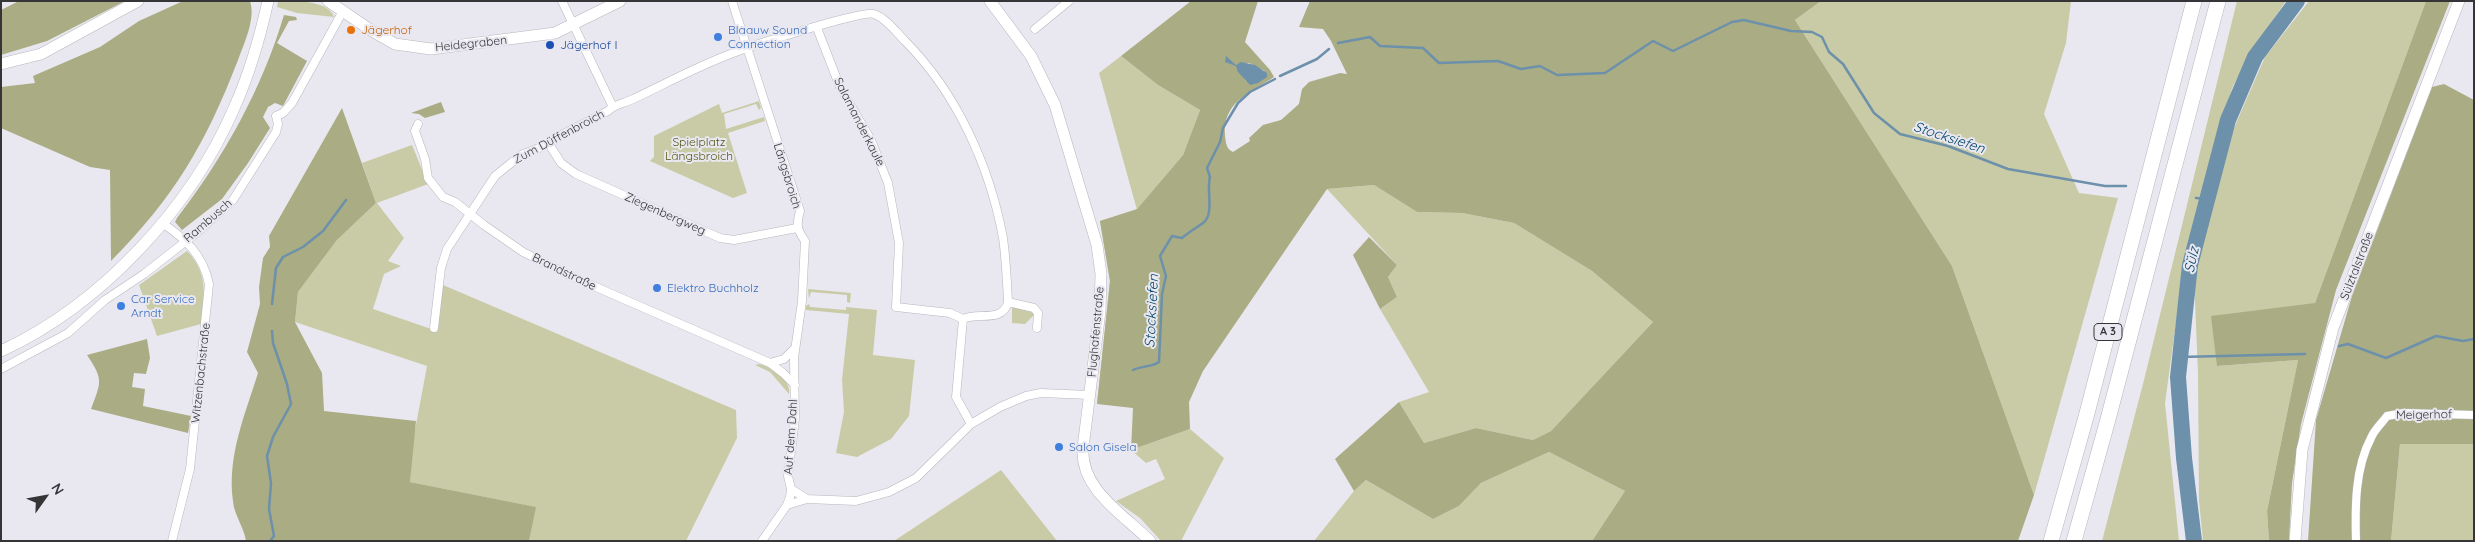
<!DOCTYPE html>
<meta charset="utf-8">
<style>
body{margin:0}
#map{position:relative;width:2475px;height:542px;overflow:hidden;background:#e9e8f0;font-family:Quicksand,sans-serif}
canvas{display:block}
.frame{position:absolute;inset:0;border:2px solid #353538;pointer-events:none}
.north{position:absolute;left:20px;top:472px;width:50px;height:50px;-webkit-text-stroke:4px #e9e8f0;paint-order:stroke;rotate:58deg;font-size:14px;font-weight:700;line-height:20px;text-align:center;color:#353538}
.north::after{content:'';display:block;margin:auto;width:18px;height:22px;background:#353538;clip-path:polygon(50% 0,100% 100%,50% 72%,0 100%)}
</style>
<div id="map">
<canvas width="2475" height="542"></canvas>
<div class="frame"></div>
<div class="north">N</div>
</div>
<script>
const ctx = document.querySelector('canvas').getContext('2d');
ctx.lineJoin = 'round';
function fill(path, color) {
  ctx.fillStyle = color;
  ctx.fill(path, 'evenodd');
}
function stroke(path, color, width, dash) {
  ctx.strokeStyle = color;
  ctx.lineWidth = width;
  ctx.lineCap = dash ? 'butt' : 'round';
  ctx.setLineDash(dash || []);
  ctx.stroke(path);
}
function write(font, color, halo, rows, align = 'center') {
  ctx.font = font + ' Quicksand,sans-serif';
  ctx.lineWidth = 4;
  ctx.setLineDash([]);
  ctx.textBaseline = 'middle';
  ctx.strokeStyle = halo;
  ctx.fillStyle = color;
  for (const [text, x, y, turn = 0] of rows) {
    ctx.save();
    ctx.translate(x, y);
    ctx.rotate((+turn || 0) * Math.PI / 180);
    ctx.textAlign = isNaN(turn) ? turn : align;
    if (halo) ctx.strokeText(text, 0, 0);
    ctx.fillText(text, 0, 0);
    ctx.restore();
  }
}
fill(new Path2D(`
 M278,1C294,1 329,0 334,17L297,13L277,7Z
 M1821,1H2071L2066,43L2044,114L2079,193L2118,198L2034,495L1952,266L1795,20Z
 M2237,1H2286L2255,46L2233,86L2213,148L2184,265L2165,403L2179,541H2102L2144,380Z
 M2309,1H2426L2315,303L2217,366L2298,360L2267,511L2269,541H2203L2199,501L2198,374L2194,277L2231,135L2247,98L2265,57Z
 M1121,56L1158,85L1200,110L1183,155L1137,209L1097,404L1110,281L1100,221L1137,210L1099,73Z
 M759,101L761,108L759,110L756,104L724,114L726,129L764,117L765,121L728,133L747,193L733,198L650,161L654,157V136L719,104L722,113Z
 M412,145L428,184L377,203L404,238L388,261L401,266L384,274L373,309L437,331L443,285L736,410L737,438L686,541H529L535,507L410,482L412,446L427,366L295,322L298,292L337,240L376,203L362,163Z
 M1374,185L1417,212L1462,213L1514,223L1592,271L1653,322L1551,431L1533,440L1476,428L1424,443L1399,402L1429,392L1380,309L1397,297L1388,277L1397,265L1327,189Z
 M187,251C209,274 204,295 201,324L157,336L139,285Z
 M808,289L851,293L850,303L847,302V295L811,292L809,299Z
 M809,304L810,307L846,310V307L877,310L873,355L915,360L909,416L891,439L857,457L836,453L844,412L842,380L849,314L806,310V306Z
 M1012,305L1029,307L1035,314L1025,324L1012,323Z
 M759,364C771,366 792,381 789,394L770,372L755,365Z
 M1190,429L1224,458L1181,541H1161L1140,518L1116,501L1165,479L1156,459L1146,463L1131,450Z
 M2400,444H2474V541H2391Z
 M1549,452L1625,491L1592,541H1314L1354,491L1366,480L1433,519L1459,506L1481,483Z
 M1001,470L1057,541H894Z`), '#c9cba6');
fill(new Path2D(`
 M19,1H125L47,41L1,55V10Z
 M183,1H250C256,18 244,44 238,60C205,145 175,196 111,261L110,170L90,167L1,128V87L35,83L33,76L100,47L139,21Z
 M1191,1H1258L1245,42L1270,70L1274,77C1250,93 1222,102 1225,136C1226,143 1226,149 1233,152L1250,141L1249,138L1263,125L1281,120L1299,104L1302,89L1309,82L1340,73L1347,74L1331,41L1323,29L1299,27L1310,1H1821L1795,20L1952,266L2034,495L2018,541H1592L1625,491L1549,452L1481,483L1459,506L1433,519L1366,480L1354,491L1335,459L1399,402L1424,443L1476,428L1533,440L1551,431L1653,322L1592,271L1514,223L1462,213L1417,212L1374,185L1327,189L1203,371L1189,402L1190,429L1131,450L1133,408L1097,404L1110,281L1100,221L1137,209L1183,155L1200,110L1158,85L1121,56ZM1249,63L1265,71L1246,81L1236,65Z
 M2426,1H2450L2336,290L2301,424L2292,483L2289,541H2269L2267,511L2298,360L2217,366L2211,316L2315,303Z
 M284,15L296,17L297,20L289,21L277,43L307,61L283,106L275,103L268,107L263,117L270,128L248,163L222,199L182,230L175,222L177,218C224,157 262,89 284,15Z
 M2444,84L2474,100V444H2400L2391,541H2308L2316,420L2352,296L2432,87Z
 M441,102L445,112L425,118L419,114L411,113Z
 M342,108L376,203L337,240L298,292L295,322L322,373L324,411L416,421L410,482L536,507L529,541H246C244,527 234,515 233,501C227,456 245,415 258,373L247,352L260,304L259,287L263,258L270,247L269,236Z
 M1369,237L1397,265L1388,277L1397,297L1380,309L1353,255Z
 M147,339L150,358L146,374L134,373L132,387L145,389L143,406L191,416L188,433L91,409C101,382 104,380 87,355Z`), '#aaac83');
fill(new Path2D(`
 M1226,56L1236,65L1241,62L1255,65L1267,73V77L1258,83L1250,85L1238,72L1236,66L1225,62Z`), '#6d90ab');
stroke(new Path2D(`
 M1338,43L1370,37L1380,46L1423,48L1439,63L1498,61L1521,69L1540,66L1557,75L1605,73L1653,41L1673,51L1732,22L1744,20L1791,31L1812,32L1822,37L1829,52L1843,64L1874,113L1900,134L1948,146L2008,169L2105,186H2126
 M1280,76L1317,59L1329,49
 M2196,198L2207,199
 M272,304L276,268L283,257L303,247L323,231L346,200
 M2339,346L2348,344L2386,358L2436,336L2463,341L2474,339
 M2180,357L2305,354
 M1133,370C1141,366 1152,367 1159,362L1162,294L1166,276L1160,256L1172,236L1182,238C1189,232 1196,228 1203,223C1215,214 1206,190 1210,177L1207,168L1220,142L1223,128L1238,103L1250,92L1275,79
 M270,541L274,536L269,509L271,483L267,456L273,437L291,404L287,384L273,343L272,331`), '#6d90ab', 2.5);
stroke(new Path2D(`
 M2194,541L2184,458L2178,377L2190,265L2228,120L2255,57L2297,1`), '#6d90ab', 16);
const street = new Path2D(`
 M562,1L612,105
 M732,1L800,211C796,226 797,229 805,241L802,301L794,358L795,419L788,476L791,489L790,497L787,505L762,541
 M1035,29L1069,1
 M418,124L415,131L425,159L428,178L443,197L455,202L484,225L523,252L573,277L770,363L783,373L795,385
 M549,144L561,163L576,174L720,238L734,240L797,228
 M162,223C186,239 203,255 209,284L190,469L172,541
 M1008,302L1034,308L1038,313L1037,328
 M963,319L956,397L971,424
 M434,328L441,268L447,249L495,176L521,155L549,144L561,135L608,111C615,104 622,104 631,100C665,84 698,66 733,53C751,46 863,10 874,14C886,18 897,33 905,41C957,93 990,167 1003,238C1006,259 1007,281 1008,302C1003,323 978,312 963,319L950,313L896,307L899,243L888,183L871,140L840,87L817,28
 M770,363L784,359L795,348
 M1,369L68,333L105,300L144,274L199,231L233,200L276,132L278,124L276,116L283,113L292,103L343,11
 M791,489L807,499
 M787,505L807,499L856,501L889,492L916,478L971,424L1000,407L1026,396L1041,393L1090,395
 M2356,541C2355,507 2355,468 2371,438C2374,430 2382,423 2387,416L2404,413L2474,415`);
const secondary = new Path2D(`
 M328,1L372,31L395,44L431,49L555,33L620,1
 M990,1L1031,56L1055,105L1097,245L1101,274L1100,311L1083,448C1080,489 1123,514 1150,541
 M1,64L41,54L138,1
 M1,351C101,305 192,207 235,106C250,72 260,37 268,1
 M2295,541L2302,450L2333,328L2459,1`);
const highway = new Path2D(`
 M2051,541L2086,417L2194,1
 M2074,541L2107,423L2218,1`);
stroke(street, '#b6b6bd', 9);
stroke(secondary, '#b6b6bd', 12);
stroke(highway, '#b6b6bd', 16);
stroke(street, '#fff', 8);
stroke(secondary, '#fff', 11);
stroke(highway, '#fff', 15);
for (const [x, y, r, color] of [
 [351,30,5,"#e8710a"],
 [718,37,5,"#3f7fe0"],
 [550,45,5,"#1a4fb4"],
 [657,288,5,"#3f7fe0"],
 [121,306,5,"#3f7fe0"],
 [1059,447,5,"#3f7fe0"]
]) {
  const dot = new Path2D();
  dot.arc(x, y, r, 0, 2 * Math.PI);
  ctx.fillStyle = color;
  ctx.fill(dot);
  stroke(dot, '#e9e8f0', 2);
}
for (const [x, y, w] of [
 [2108,332,28]
]) {
  const box = new Path2D();
  box.roundRect(x - w / 2, y - 8.5, w, 17, 4);
  ctx.fillStyle = '#e9e8f0';
  ctx.fill(box);
  stroke(box, '#353538', 1);
}
write('bold 11px', '#353538', null, [
 ["A 3",2108,332]
]);
write('12px', '#c56008', '#e9e8f0', [
 ["Jägerhof",361,30]
], 'left');
write('12px', '#366cbe', '#e9e8f0', [
 ["Blaauw Sound",728,30],
 ["Connection",728,44],
 ["Elektro Buchholz",667,288],
 ["Car Service",131,299],
 ["Arndt",131,313],
 ["Salon Gisela",1069,447]
], 'left');
write('12px', '#353538', '#e9e8f0', [
 ["Heidegraben",471,44,-6],
 ["Salamanderkaule",859,122,63],
 ["Zum Düffenbroich",559,137,-28],
 ["Längsbroich",787,176,73],
 ["Ziegenbergweg",665,214,24],
 ["Rambusch",208,221,-41],
 ["Sülztalstraße",2357,266,-69],
 ["Brandstraße",564,272,26],
 ["Flughafenstraße",1096,332,-85],
 ["Witzenbachstraße",201,373,-84],
 ["Meigerhof",2424,415,-1],
 ["Auf dem Dahl",791,437,-86]
]);
write('12px', '#164399', '#e9e8f0', [
 ["Jägerhof I",560,45]
], 'left');
write('12px', '#555613', '#e9e8f0', [
 ["Spielplatz",699,142],
 ["Längsbroich",699,156]
]);
write('italic 14px', '#06486d', '#e9e8f0', [
 ["Stocksiefen",1949,138,18],
 ["Sülz",2192,260,-78],
 ["Stocksiefen",1152,311,-87]
]);
</script>
